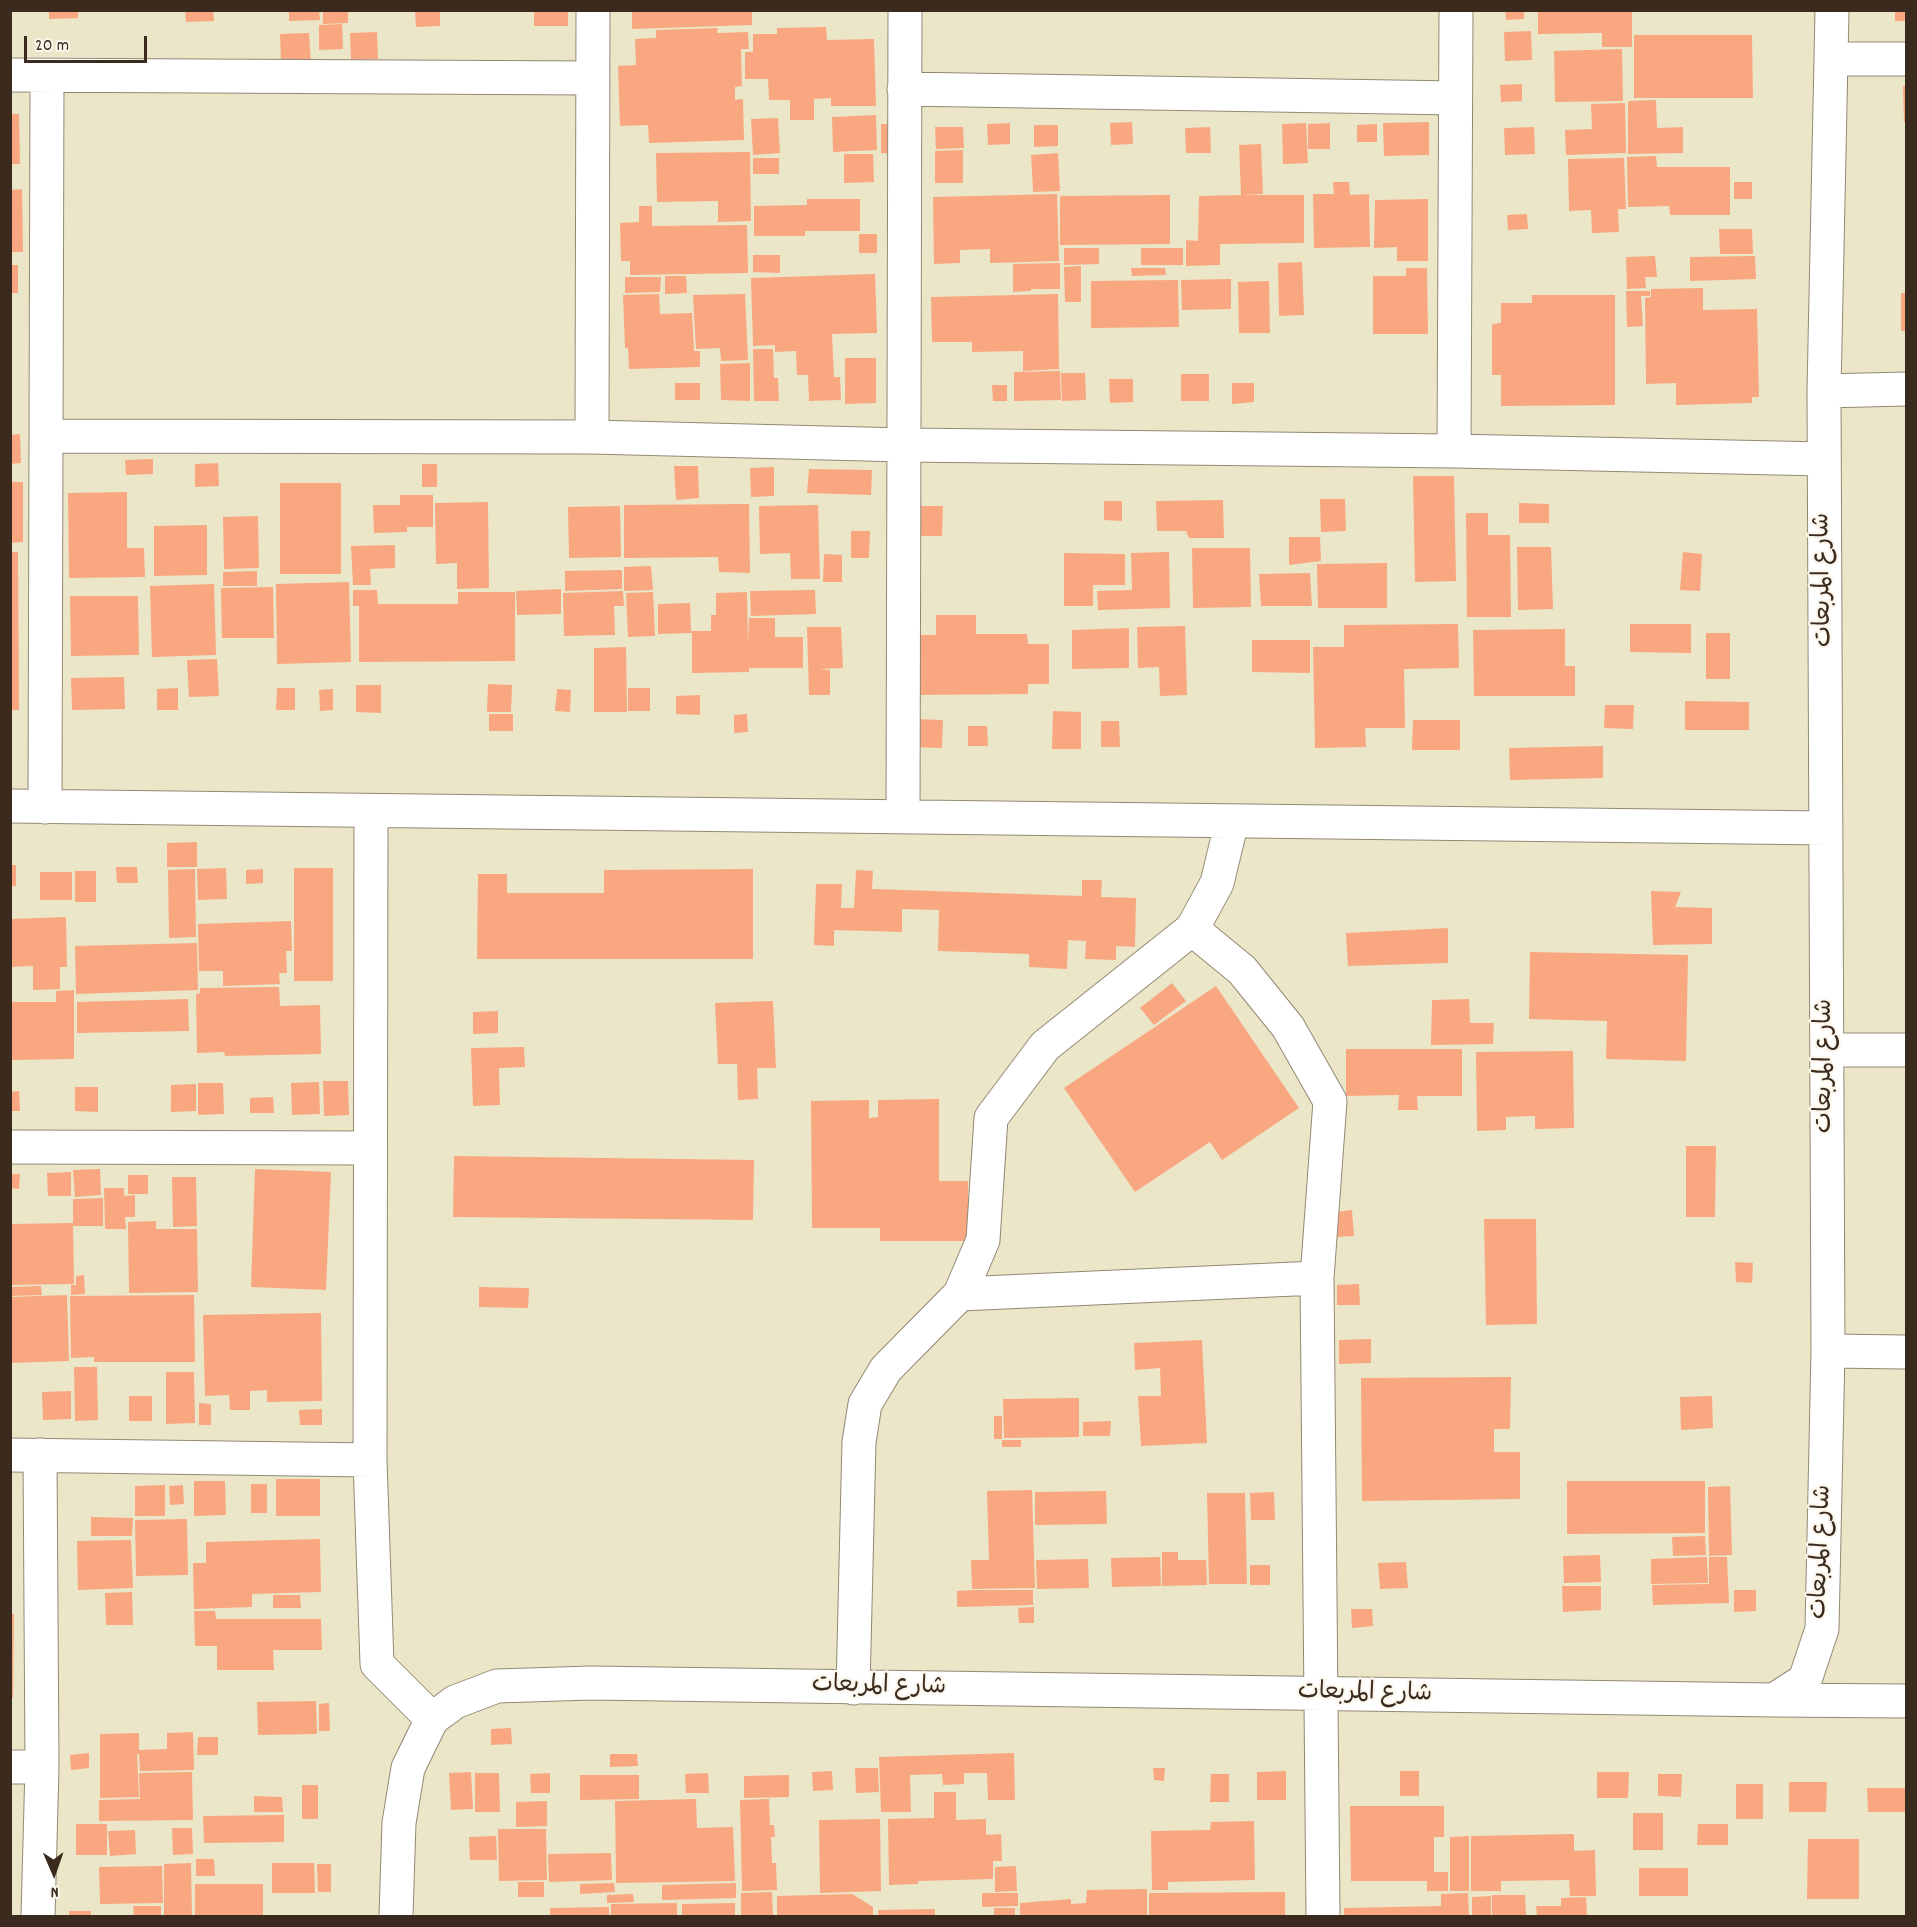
<!DOCTYPE html>
<meta charset="utf-8">
<style>
body{margin:0}
#map{position:relative;width:1917px;height:1927px;overflow:hidden;background:#ece6c9;font-family:Dekko,sans-serif}
canvas{display:block}
.frame{position:absolute;inset:0;border:12px solid #3b2a1e;pointer-events:none}
.north{position:absolute;left:24px;top:1843px;width:60px;height:60px;-webkit-text-stroke:4px #fbf7ec;paint-order:stroke;rotate:178deg;font-size:16px;font-weight:700;line-height:24px;text-align:center;color:#3b2a1e}
.north::after{content:'';display:block;margin:auto;width:21px;height:27px;background:#3b2a1e;clip-path:polygon(50% 0,100% 100%,50% 72%,0 100%)}
.scale{position:absolute;left:24px;top:36px;width:123px;height:27px;box-sizing:border-box;border:3px solid #3b2a1e;border-top:0;padding-left:8px;font-size:18px;line-height:21px;white-space:nowrap;color:#3b2a1e;-webkit-text-stroke:4px #fbf7ec;paint-order:stroke}
</style>
<div id="map">
<canvas width="1917" height="1927"></canvas>
<div class="frame"></div>
<div class="north">N</div>
<div class="scale">20 m</div>
</div>
<script>
const ctx = document.querySelector('canvas').getContext('2d');
ctx.lineJoin = 'round';
function fill(path, color) {
  ctx.fillStyle = color;
  ctx.fill(path, 'evenodd');
}
function stroke(path, color, width, dash) {
  ctx.strokeStyle = color;
  ctx.lineWidth = width;
  ctx.lineCap = dash ? 'butt' : 'round';
  ctx.setLineDash(dash || []);
  ctx.stroke(path);
}
function write(font, color, halo, rows, align = 'center') {
  ctx.font = font + ' Dekko,"Playpen Sans Arabic",sans-serif';
  ctx.lineWidth = 4.5;
  ctx.setLineDash([]);
  ctx.textBaseline = 'middle';
  ctx.strokeStyle = halo;
  ctx.fillStyle = color;
  for (const [text, x, y, turn = 0] of rows) {
    ctx.save();
    ctx.translate(x, y);
    ctx.rotate((+turn || 0) * Math.PI / 180);
    ctx.textAlign = isNaN(turn) ? turn : align;
    if (halo) ctx.strokeText(text, 0, 0);
    ctx.fillText(text, 0, 0);
    ctx.restore();
  }
}
fill(new Path2D(`
 M49,10H78V18L49,19Z
 M185,10H213L214,21L186,22Z
 M289,10H319L320,20L289,21Z
 M323,10H348V23L323,24Z
 M415,10H440V26L416,27Z
 M534,10H568V26H534Z
 M632,10H752V25L632,29Z
 M1505,10H1524V19L1506,20Z
 M1538,10H1632V47H1602V33L1538,34Z
 M1895,10H1906V21H1895Z
 M342,24L343,49L319,50V25Z
 M826,27L827,40L874,39L876,106H831V98L814,99V120H790V100H769L768,79H745V52H753V34H777V28Z
 M718,28L717,33L748,32L749,49H741L742,86L735,87V100L743,99L744,140L649,143L648,125L620,126L618,66L636,65L635,39L656,38V30Z
 M1531,31L1532,60L1505,61L1504,32Z
 M377,32L378,59L351,60L350,33Z
 M309,33L311,62L281,63L280,34Z
 M1634,35H1752L1753,98H1634Z
 M1622,49L1623,101L1555,102L1554,51Z
 M1522,84V101L1501,102L1500,85Z
 M1903,86H1906V122H1904Z
 M1656,100L1657,128L1683,127V153L1628,154V101Z
 M1625,103L1626,153L1566,155L1565,130L1592,129L1591,104Z
 M10,114H19L20,164H10Z
 M876,115L877,150L833,152L832,117Z
 M778,118L780,153L753,155L751,119Z
 M1132,122L1133,144L1111,145L1110,123Z
 M1429,122V155L1384,156L1383,123Z
 M1010,123V144L988,145L987,124Z
 M1306,123L1308,163L1283,164L1282,124Z
 M1330,123V149H1308V124Z
 M881,124H894V154L881,153Z
 M1377,124V142H1357V125Z
 M1034,125H1058V146L1034,147Z
 M935,127H963L964,148L936,149Z
 M1210,127L1211,153H1186L1185,128Z
 M1534,127L1535,154L1505,155L1504,128Z
 M1261,144L1263,194L1241,195L1239,145Z
 M963,150V183H935V151Z
 M750,152L751,221L718,222V201L657,202L656,153Z
 M1058,153L1060,191L1033,192L1031,155Z
 M844,154H873L874,182L844,183Z
 M1656,156L1657,167H1730V215H1670L1669,206L1628,207L1627,157Z
 M753,158H779V174H753Z
 M1624,158L1626,209H1618L1619,232L1592,233L1591,210L1569,211L1568,159Z
 M1333,182H1349L1350,195L1369,194L1370,247L1314,248L1313,194H1334Z
 M1734,182H1752V199H1734Z
 M22,189L23,252H10V190Z
 M1057,194L1059,261L990,263V249L960,250V263L934,264L933,197Z
 M1170,195V244L1060,245V196Z
 M1242,195H1304V243L1220,244V265L1186,266V240L1198,241L1199,196Z
 M807,199H860V231H805V236H754V206L807,205Z
 M1428,199V261H1397V247L1374,248L1375,200Z
 M639,206H652V226L747,225L748,273L630,275V261H621L620,223L639,222Z
 M1527,214L1528,229L1508,230L1507,215Z
 M1719,229H1752L1753,254H1720Z
 M859,234H877V253H859Z
 M1064,248H1099V264L1064,265Z
 M1141,248H1183V265H1141Z
 M753,255H780V273L753,272Z
 M1655,256L1657,277H1645L1646,288L1627,289L1626,257Z
 M1755,256L1756,279L1690,281V257Z
 M1302,262L1304,315L1279,316L1278,263Z
 M1060,263V289H1031V291L1013,292V264Z
 M10,265H18V293H10Z
 M1081,266V302H1065L1064,267Z
 M1131,268H1165L1166,275L1132,276Z
 M1406,268H1427L1428,334H1373V276H1406Z
 M875,274L877,333L832,334L834,377H840L841,400L809,401L808,375H797L796,351L775,352V345L753,346L751,278Z
 M665,276H686L687,293L665,294Z
 M625,277H661L660,292L625,293Z
 M1231,279V309L1182,310L1181,280Z
 M1178,280L1179,327L1091,328V281Z
 M1269,281L1270,333H1239L1238,282Z
 M1703,288V310L1757,309L1759,397H1752V403L1676,405V383L1646,384L1645,298L1651,297V289Z
 M1626,291H1650V296H1641L1643,326L1627,327Z
 M1901,293H1906V331H1901Z
 M659,294L660,314L692,313L694,351H700V367L629,369L628,348H625L623,295Z
 M745,294L748,360L721,361L720,348L696,349L693,295Z
 M1058,294L1059,369L1023,371V351L972,352V342H932L931,297Z
 M1532,295H1615V405L1501,406V375H1492V324L1501,323V303H1532Z
 M753,349H773L774,378H778L779,401H754Z
 M845,358H876V403L845,404Z
 M750,363V401L721,400L720,364Z
 M1060,371L1061,400L1014,401V372Z
 M1061,373H1085L1086,400L1062,401Z
 M1181,374H1209V401H1181Z
 M1109,379H1133V402L1110,403Z
 M675,383H700V400H675Z
 M1232,383H1254V402L1232,404Z
 M992,385H1007V401H993Z
 M20,434L21,463L10,464V435Z
 M153,459V474L126,475L125,460Z
 M218,463L219,486L195,487V464Z
 M422,464H437V487H422Z
 M674,466H698L699,498L676,500Z
 M774,467V496L751,497L750,468Z
 M809,469L872,470L871,495L807,493Z
 M1413,476H1454L1456,581L1415,582Z
 M10,482H23V542L10,543Z
 M280,483H341V574H280Z
 M127,492V548H144L145,577L69,578L68,493Z
 M400,495H433V527H407V532L374,533L373,505H400Z
 M1320,499H1345L1346,531L1321,532Z
 M1223,500L1224,538H1189L1186,531H1157L1156,501Z
 M1104,501H1122V521L1104,520Z
 M488,502L489,588L457,589V563L436,564L435,503Z
 M1519,503L1549,504V523H1519Z
 M749,504L750,573L719,572L718,557L624,558V505Z
 M818,505L820,579H791L790,553L760,554L759,506Z
 M620,506L621,557L569,558L568,507Z
 M917,506H943L942,536H918Z
 M1466,513H1488V535H1510L1511,617H1467Z
 M258,516L259,568L224,569L223,517Z
 M207,525V575L154,576V526Z
 M851,531H870L869,558H851Z
 M1289,537H1320L1321,561L1289,565Z
 M395,545V568L370,569L371,585H353L351,546Z
 M1517,547H1551L1553,609L1518,610Z
 M1192,548H1250L1251,607L1193,608Z
 M10,552H18L19,710H10Z
 M1169,552L1170,608L1098,610L1097,591L1132,590L1131,553Z
 M1683,552L1702,554L1700,591L1680,590Z
 M1064,553L1125,554V585H1093V606H1064Z
 M824,554L842,555V582H823Z
 M1387,563V608H1318L1317,564Z
 M651,566L653,590L624,591V567Z
 M622,570V589L565,591V571Z
 M257,571V586H223V572Z
 M1310,573L1312,606H1261L1259,574Z
 M349,582L351,662L277,664L276,584Z
 M214,584L216,655L152,657L150,586Z
 M273,587L274,638H222L221,588Z
 M561,589V614L517,615L516,591Z
 M353,590H377L378,604H458V592H515V661L359,662V606H353Z
 M815,590L816,614L751,616L750,591Z
 M623,591L624,606H614L615,635L564,636L563,593Z
 M653,592L655,636L628,637L626,593Z
 M747,592L748,644L749,618H775V637H803V668H749V672L692,673V633L658,634V604L690,603L691,631H711V615H716V593Z
 M70,596H138L139,655L71,656Z
 M936,615H976V634H1027L1028,644H1049V684H1028V694L912,695V635H936Z
 M1458,624L1459,668L1404,669L1405,728H1365L1366,747L1315,748L1313,647H1344V625Z
 M1630,624H1691V653L1630,652Z
 M1185,626L1187,695L1160,696L1159,667L1138,668L1137,627Z
 M807,627H841L843,668L819,669L830,670V695H809Z
 M1129,628V668L1072,669V630Z
 M1565,629V666H1575V696H1474L1473,630Z
 M1706,633H1730V679H1706Z
 M1252,640H1310V673L1252,672Z
 M626,647L627,712H594V648Z
 M217,659L219,696L189,697L187,660Z
 M124,677L125,709L72,710L71,678Z
 M488,684L512,685L511,712H487Z
 M356,685H381V713L356,712Z
 M178,688V710H157V689Z
 M277,688H295V710H276Z
 M628,688H650V711H628Z
 M333,689V710L320,711L319,690Z
 M557,689L571,690L570,712L555,711Z
 M700,695V715L676,714V696Z
 M1685,701L1749,702V730H1685Z
 M1605,705H1634L1633,729L1604,728Z
 M1053,711L1081,712V749H1052Z
 M489,714H513V731H489Z
 M747,714L748,732L734,733V715Z
 M914,719L943,720L942,748L913,747Z
 M1413,720H1460V750H1412Z
 M1101,721H1119L1120,747H1101Z
 M968,726H987L988,746H968Z
 M1603,746V778L1510,780L1509,748Z
 M197,842V867H167V843Z
 M10,865H16V886H10Z
 M116,867H137L138,883H117Z
 M226,868L227,899L198,900L197,869Z
 M294,868H333V981H294Z
 M195,869L196,937L169,938L168,870Z
 M263,869V883L246,884V870Z
 M753,869V959H477L478,874H507V893H604V870Z
 M856,870L873,871L872,889L1082,896V880H1102L1101,897L1136,898L1135,947L1116,946V960L1085,959L1086,941L1068,940L1067,969L1029,967V954L938,951L939,910L902,909V932L834,930V946L814,945L816,884H842L841,908H854Z
 M75,871H96V902H75Z
 M40,872H72V900H40Z
 M1651,891L1681,892L1675,907L1712,908V944L1653,945Z
 M66,917L67,967H60V989L33,990V966L10,967V919Z
 M291,921L292,951H286L287,973H279L280,984L223,986V971H199L198,924Z
 M1448,928V963L1348,966L1346,933Z
 M197,943L198,990L76,994L75,946Z
 M1530,952L1688,955L1686,1061L1606,1059L1607,1021L1529,1019Z
 M1172,983L1186,1001L1154,1025L1140,1008Z
 M1216,986L1299,1108L1222,1160L1210,1142L1135,1192L1064,1088Z
 M279,987L280,1006L320,1005L321,1054L225,1056L224,1052L197,1053L196,994L200,993V988Z
 M74,990V1059L10,1060V1002H56V991Z
 M188,999L189,1031L77,1033V1002Z
 M1469,999L1470,1023H1494L1493,1044L1431,1045L1432,1000Z
 M773,1001L776,1068H757L758,1099L738,1100L737,1064H718L715,1003Z
 M498,1011V1033L473,1034V1012Z
 M524,1047L525,1067L499,1068L500,1105L473,1106L471,1048Z
 M1346,1049H1462V1096H1417L1418,1110H1398L1399,1095L1346,1096Z
 M1573,1051L1574,1128L1535,1129V1116L1506,1117V1130L1477,1131L1476,1052Z
 M323,1081H348L349,1115L324,1116Z
 M319,1082L320,1114L292,1115L291,1083Z
 M198,1083H223L224,1114L198,1115Z
 M196,1084V1111L171,1112V1085Z
 M75,1087H98V1112L75,1111Z
 M19,1091L20,1111H10V1092Z
 M273,1097L274,1113H250V1098Z
 M939,1099V1181H968V1241H880V1228H812L811,1101L869,1100V1118L878,1117V1100Z
 M1686,1146H1716L1715,1217H1686Z
 M454,1156L754,1160L753,1220L453,1217Z
 M100,1169L101,1195L75,1197L73,1170Z
 M255,1169L331,1172L326,1290L251,1287Z
 M71,1172V1196H48L47,1173Z
 M10,1174H20L19,1189L10,1188Z
 M128,1175H148V1194H128Z
 M172,1177H196L197,1226L173,1227Z
 M104,1188H124V1196L135,1195V1217H125L126,1229H105Z
 M103,1198V1226H73L74,1284L10,1285V1224L73,1223V1199Z
 M1352,1210L1354,1236L1337,1237L1336,1212Z
 M1484,1219H1536L1537,1324L1486,1325Z
 M156,1221V1229H197L198,1292L129,1293L128,1222Z
 M1735,1262L1753,1263L1752,1283L1736,1282Z
 M84,1275L85,1294L71,1295V1285H76V1276Z
 M1359,1284L1360,1305H1337V1285Z
 M41,1286L42,1295L10,1296V1287Z
 M479,1287L529,1288L528,1308L479,1307Z
 M67,1295L69,1361L10,1363V1297Z
 M194,1295L195,1362H94V1357L71,1358L70,1296Z
 M321,1313L322,1401L267,1402V1390L250,1391V1410H230L229,1395L205,1396L203,1315Z
 M1371,1339V1363L1339,1364V1340Z
 M1202,1340L1207,1443L1141,1446L1138,1396H1161L1160,1368L1135,1370L1134,1343Z
 M74,1367H97L98,1420L75,1421Z
 M166,1372H194L195,1423L166,1424Z
 M1511,1377L1510,1429H1494V1452H1520V1499L1362,1501L1361,1378Z
 M71,1391V1419L43,1420L42,1392Z
 M129,1396H152V1421H129Z
 M1712,1396L1713,1428L1681,1430L1680,1397Z
 M1079,1398V1437L1004,1438L1003,1399Z
 M199,1403L211,1404V1425H199Z
 M322,1409V1425H300L299,1410Z
 M994,1416H1002V1439H994Z
 M1111,1421L1110,1436H1083V1422Z
 M1002,1440H1021V1447H1002Z
 M276,1479H320V1516H276Z
 M194,1481H225L226,1515L194,1516Z
 M1567,1481H1705V1533L1567,1534Z
 M251,1484H267V1513H251Z
 M165,1485V1516H135V1486Z
 M183,1485L184,1504L170,1505L169,1486Z
 M1730,1486L1732,1555L1709,1556L1708,1487Z
 M1032,1490L1035,1588L972,1589L971,1560H989L987,1491Z
 M1106,1491L1107,1524L1035,1525V1492Z
 M1274,1492L1275,1520H1251L1250,1493Z
 M1207,1493H1245L1247,1584H1209Z
 M91,1517L133,1518L132,1536H91Z
 M187,1519L188,1575L136,1576L135,1520Z
 M1705,1536L1706,1555L1673,1556L1672,1537Z
 M320,1539L321,1592L252,1594V1607L194,1609L193,1563H206V1542Z
 M131,1540L133,1588L78,1590L77,1541Z
 M1162,1552H1178V1560H1206L1207,1585L1162,1586Z
 M1600,1555L1601,1582L1564,1583L1563,1556Z
 M1160,1557L1161,1586L1112,1587L1111,1558Z
 M1707,1557L1708,1583L1651,1584V1559Z
 M1709,1557H1727L1729,1603L1653,1605L1652,1585L1709,1584Z
 M1088,1559L1089,1588L1037,1589L1036,1560Z
 M1406,1562L1408,1588L1380,1589L1378,1563Z
 M1250,1565H1270V1585H1250Z
 M1562,1586H1601V1610L1563,1612Z
 M975,1590H1033V1605L957,1607V1591Z
 M1734,1590H1756V1611L1734,1612Z
 M132,1592L133,1625H106L105,1593Z
 M273,1595H300L301,1608H273Z
 M1034,1607V1623H1019L1018,1608Z
 M1351,1609H1372L1373,1626L1352,1628Z
 M194,1611H215L216,1619H321L322,1650H273L274,1670H217V1646H195Z
 M10,1614H14L13,1698H10Z
 M316,1701L317,1734L258,1735L257,1702Z
 M329,1703L330,1731H319V1704Z
 M511,1728L512,1744L491,1745V1729Z
 M193,1732L194,1770L140,1771L139,1754H137L139,1797L100,1798V1734L139,1733V1750L167,1749V1733Z
 M198,1737H218V1755H197Z
 M89,1753V1768L71,1770L70,1755Z
 M1014,1753L1015,1800H988L987,1773H964V1784L943,1785L942,1774L910,1775L911,1812H881L879,1757Z
 M610,1754H637L638,1766L610,1767Z
 M855,1768H878L879,1792L856,1793Z
 M1153,1768H1165L1164,1781L1154,1780Z
 M832,1771L833,1790L813,1791L812,1772Z
 M1286,1771V1800H1257V1772Z
 M1400,1771H1419V1796H1400Z
 M192,1772L193,1820L99,1821V1800L140,1799L139,1773Z
 M471,1772L473,1809L451,1810L449,1773Z
 M1597,1772H1629L1628,1798H1597Z
 M475,1773H499L500,1812H475Z
 M550,1773V1793H531L530,1774Z
 M708,1773L709,1793H686L685,1774Z
 M1211,1774H1229V1802H1210Z
 M1658,1774H1682L1681,1797L1658,1796Z
 M580,1775H639V1799L580,1800Z
 M789,1775V1797L744,1798V1776Z
 M1789,1782H1827L1826,1812H1789Z
 M1736,1784H1763V1819H1736Z
 M302,1785H318V1819H302Z
 M1867,1788H1905V1812H1868Z
 M934,1792H956V1820L986,1819V1835L1001,1834L1002,1861H993V1879L918,1881V1884L889,1885L888,1819L934,1818Z
 M254,1796L282,1797L283,1812H254Z
 M696,1799L697,1828L733,1827L735,1881L616,1883L615,1801Z
 M769,1799L770,1825H774L775,1837H771L772,1863H776L777,1890L742,1891L740,1800Z
 M547,1801V1826L516,1827V1802Z
 M1350,1806H1444V1837H1434V1872H1448V1891H1427V1881H1351Z
 M1633,1813H1663V1850H1633Z
 M284,1815V1842L204,1843L203,1816Z
 M880,1819L881,1891L820,1893L819,1820Z
 M1254,1821L1255,1880L1168,1882V1890H1152L1151,1831L1210,1830L1211,1822Z
 M76,1824H107V1855H76Z
 M1698,1824H1728V1845H1697Z
 M172,1828H192L193,1854L173,1855Z
 M498,1829H546L547,1880L499,1881Z
 M135,1830L136,1854L110,1856L108,1831Z
 M1574,1834V1851L1595,1850L1596,1896H1570L1569,1880L1501,1881V1891H1471V1836Z
 M496,1836L497,1860H470L469,1837Z
 M1469,1836V1891H1450V1837Z
 M1808,1839H1859V1899H1807Z
 M611,1853L612,1880L549,1882L548,1854Z
 M196,1859H214L215,1876H196Z
 M191,1863L192,1916H164V1864Z
 M272,1863H314L315,1893H272Z
 M317,1864H331V1892H318Z
 M162,1866L163,1903L100,1904L99,1867Z
 M1016,1866L1017,1891L995,1892V1867Z
 M1639,1868H1688V1896H1639Z
 M518,1882H544V1897H518Z
 M614,1883L615,1892L580,1894V1884Z
 M736,1883V1898L662,1900V1885Z
 M195,1884H263V1916H195Z
 M1147,1889V1916H1020V1903L1071,1899V1904L1086,1903L1087,1890Z
 M772,1892L773,1916H741V1893Z
 M1285,1892V1916H1149V1893Z
 M982,1893H1018V1906L982,1907Z
 M1468,1893L1469,1916H1344V1908L1441,1906V1894Z
 M633,1894L634,1902L607,1903V1895Z
 M852,1894L873,1907V1916H777V1896Z
 M1492,1895H1525L1526,1916H1492Z
 M1491,1896V1916H1472V1897Z
 M1586,1897L1587,1916H1537L1536,1906H1561V1898Z
 M677,1903V1916H611V1904Z
 M735,1903V1916H682V1904Z
 M133,1906H161V1916H134Z
 M609,1907V1916H550V1908Z
 M994,1908H1015V1916H994Z
 M935,1909V1916H878V1910Z
 M69,1911H91V1916H69Z`), '#f8a780');
const minor = new Path2D(`
 M1831,59H1906
 M10,75L593,78
 M904,89L1455,98
 M1824,391L1906,389
 M47,436L592,437L904,445L1454,451L1824,459
 M592,437L593,10
 M1454,451L1456,10
 M10,806L1826,828
 M45,807L47,76
 M371,812L370,1460L377,1664L432,1719
 M903,817L905,10
 M1827,1050H1906
 M10,1147L370,1148
 M1317,1278L1323,1916
 M960,1294L1317,1278L1330,1101L1288,1027L1242,970L1192,929
 M1828,1351L1906,1352
 M10,1455L370,1460
 M853,1688L859,1442L865,1404L886,1369L960,1294L983,1240L991,1118L1045,1046L1192,929L1217,883L1232,821
 M1774,1700L1906,1701
 M10,1767H42
 M38,1916L42,1767L40,1455
 M396,1916L399,1823L408,1768L432,1719L455,1702L497,1686L591,1683L1774,1700L1805,1680L1822,1629L1828,1351L1824,391L1832,10`);
stroke(minor, '#948874', 35);
stroke(minor, '#fff', 33);
write('24px', '#3b2a1e', '#fbf7ec', [
 ["شارع المربعات",1825,580,-91],
 ["شارع المربعات",1827,1066,-90],
 ["شارع المربعات",1823,1552,-88],
 ["شارع المربعات",879,1688,1],
 ["شارع المربعات",1365,1695,1]
]);
</script>
